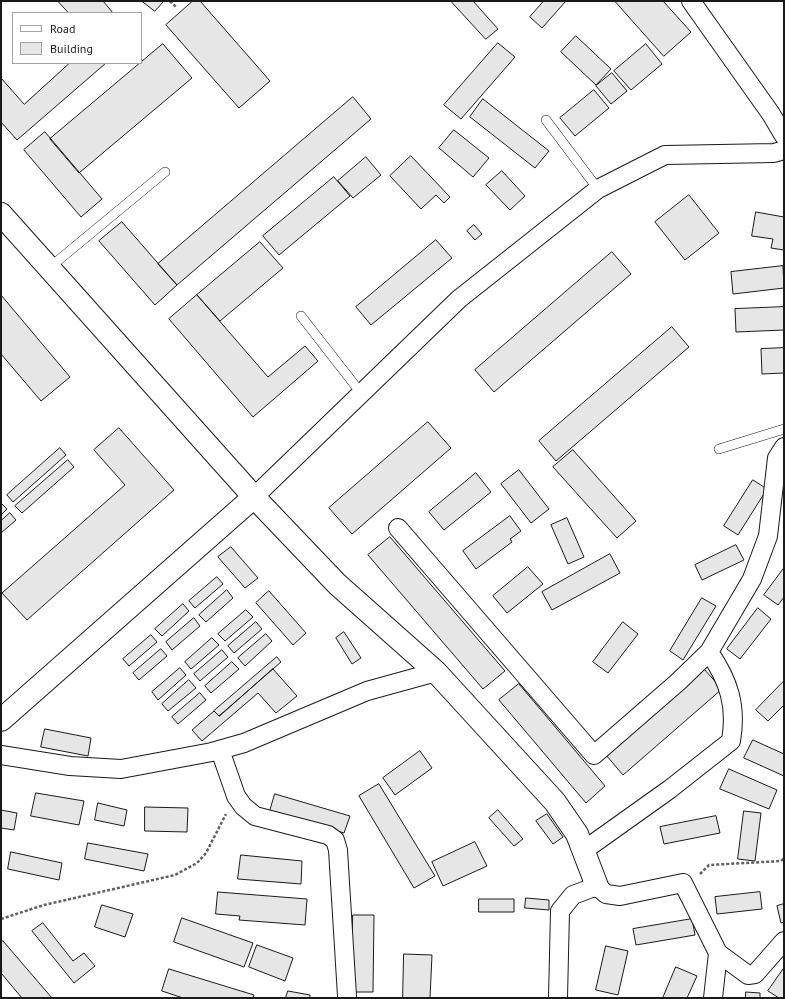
<!DOCTYPE html>
<style>
body{margin:0}
#map{position:relative;width:785px;height:999px;overflow:hidden;background:#fff;font-family:"PT Sans",sans-serif}
canvas{display:block}
.frame{position:absolute;inset:0;border:2px solid #1a1a1a;pointer-events:none}
.legend{position:absolute;left:12px;top:12px;width:130px;height:52px;box-sizing:border-box;background:#fff;border:1px solid #a3a3a3;margin:0;padding:5px 7px;list-style:none;font-size:12px;color:#1a1a1a}
.legend li{display:flex;align-items:center;gap:8px;height:20px}
.legend b{width:20px;border:1px solid #a3a3a3}
</style>
<div id="map">
<canvas width="785" height="999"></canvas>
<div class="frame"></div>
<ul class="legend">
<li><b style="height:5px;background:#fff"></b>Road</li>
<li><b style="height:11px;background:#e6e6e6"></b>Building</li>
</ul>
</div>
<script>
const ctx = document.querySelector('canvas').getContext('2d');
ctx.lineJoin = 'round';
function fill(path, color) {
  ctx.fillStyle = color;
  ctx.fill(path, 'evenodd');
}
function stroke(path, color, width, dash) {
  ctx.strokeStyle = color;
  ctx.lineWidth = width;
  ctx.lineCap = dash ? 'butt' : 'round';
  ctx.setLineDash(dash || []);
  ctx.stroke(path);
}
const building = new Path2D(`
 M58,1H103L113,13H69Z
 M142,1H164L155,11Z
 M193,1H200L270,81L239,108L166,25Z
 M451,1H473L498,29L486,39Z
 M544,1H566L542,28L530,17Z
 M615,1H663L691,32L664,56Z
 M576,36L611,69L596,85L561,52Z
 M498,43L515,57L461,119L444,105Z
 M163,44L192,78L79,173L50,139Z
 M646,44L662,64L631,90L614,71Z
 M70,63H106L17,140L1,122V78L24,104Z
 M612,73L627,91L611,104L596,86Z
 M594,90L609,108L575,136L560,118Z
 M353,97L371,119L177,285L158,264Z
 M483,99L549,151L535,168L470,117Z
 M454,130L489,158L473,177L439,148Z
 M45,132L102,199L81,217L24,150Z
 M411,156L450,197L444,203L436,195L421,209L390,176Z
 M366,157L381,175L353,198L338,181Z
 M502,171L525,196L510,210L486,185Z
 M334,177L350,196L279,255L263,236Z
 M689,195L719,233L685,260L655,222Z
 M756,212L784,217V250L771,248L773,239L752,236Z
 M122,222L177,285L155,305L99,241Z
 M474,225L482,234L475,240L467,231Z
 M436,240L452,258L371,325L356,307Z
 M260,242L283,268L220,321L197,295Z
 M612,252L631,274L494,392L475,370Z
 M783,266L784,288L733,294L731,272Z
 M1,295L70,377L41,401L1,354Z
 M197,295L268,377L305,346L318,361L253,417L169,319Z
 M784,307V330L736,332L735,309Z
 M672,327L689,347L556,461L539,441Z
 M784,348V373L762,374L761,349Z
 M428,422L451,448L352,534L329,508Z
 M119,428L174,490L27,620L2,593L125,485L94,450Z
 M60,448L66,455L13,502L7,495Z
 M573,450L636,521L617,538L553,467Z
 M68,460L74,467L22,513L15,506Z
 M519,470L549,509L531,523L501,484Z
 M476,473L491,492L444,530L429,512Z
 M753,480L767,489L738,535L724,526Z
 M1,503L7,509L1,515Z
 M10,513L16,520L1,533V521Z
 M510,516L521,531L510,539L512,542L476,569L463,551Z
 M567,518L584,557L568,564L551,525Z
 M390,537L505,671L483,689L368,555Z
 M736,545L744,560L702,580L695,565Z
 M231,547L258,578L245,588L218,557Z
 M610,554L620,573L552,610L542,592Z
 M528,567L543,584L507,613L493,596Z
 M784,568V597L778,605L764,595Z
 M217,577L223,584L195,608L189,601Z
 M227,590L233,598L206,622L199,615Z
 M269,591L306,633L293,645L256,603Z
 M702,598L716,606L683,660L670,651Z
 M183,604L189,611L162,636L155,629Z
 M758,608L771,619L740,659L727,649Z
 M246,610L253,617L225,641L218,634Z
 M194,618L200,626L172,650L166,642Z
 M256,622L262,629L234,653L228,646Z
 M623,622L638,634L608,673L593,662Z
 M344,632L361,658L352,664L336,638Z
 M266,634L272,641L245,666L238,658Z
 M151,635L157,642L129,666L123,659Z
 M212,638L219,645L191,669L185,662Z
 M161,649L167,656L139,680L133,673Z
 M222,650L228,657L200,681L194,674Z
 M277,657L281,662L219,716L214,711Z
 M232,662L239,669L211,693L205,686Z
 M180,668L186,675L158,700L152,692Z
 M273,669L297,696L276,713L258,693L202,741L192,730L214,711L219,716Z
 M704,669L722,689L623,775L606,755Z
 M189,680L196,688L168,711L162,704Z
 M784,681V705L768,721L756,710Z
 M519,684L605,786L586,803L499,700Z
 M200,693L206,700L178,724L172,717Z
 M45,729L91,738L88,756L41,747Z
 M753,740L784,754V776L744,758Z
 M420,751L432,768L395,795L383,778Z
 M729,769L777,790L769,809L720,789Z
 M379,784L435,876L414,888L359,796Z
 M36,793L84,801L79,825L31,816Z
 M275,794L350,816L344,833L270,811Z
 M98,803L127,810L124,826L95,820Z
 M145,807L188,808L187,832L145,831Z
 M1,810L17,813L14,830L1,828Z
 M498,810L523,839L514,846L489,818Z
 M744,811L761,813L755,861L738,859Z
 M547,814L563,837L553,844L536,821Z
 M716,816L720,833L664,844L660,827Z
 M475,842L487,866L443,886L432,862Z
 M88,843L148,854L144,871L85,859Z
 M11,852L62,863L59,880L8,869Z
 M241,855L302,861L301,884L238,879Z
 M218,892L307,899L305,925L239,920L240,916L216,914Z
 M760,892L762,909L717,914L715,897Z
 M526,898L549,900V910L525,908Z
 M479,899H514V912H479Z
 M784,904V922L781,923L777,906Z
 M102,905L133,914L125,937L95,927Z
 M353,915H374L373,992H352Z
 M182,918L253,943L244,967L174,942Z
 M692,919L695,935L636,945L633,929Z
 M43,923L73,961L84,953L95,966L74,983L32,931Z
 M3,941L52,998H22L1,973V943Z
 M257,945L293,958L285,981L249,967Z
 M606,946L628,951L618,995L596,990Z
 M404,954L432,955L430,998H403Z
 M676,967L697,976L687,998H663Z
 M784,968V998H779L768,991Z
 M169,969L254,995L253,998H183L162,991Z
 M288,991L310,995V998H286Z
 M746,992L760,993V998H746Z`);
fill(building, '#e6e6e6');
stroke(building, '#1a1a1a', 1);
const service = new Path2D(`
 M546,120L598,189
 M49,268L165,172
 M301,316L361,393
 M719,449L784,429`);
const minor = new Path2D(`
 M691,1L771,114L784,136
 M254,497L459,299L598,189L665,155L774,153L784,150
 M398,528L594,755L678,682L709,652L752,579L768,536L777,458L784,447
 M220,750L236,796L243,806L255,816L328,835L335,840L338,850L347,996
 M1,755L70,766L121,769L212,752L244,743L367,691L436,672
 M583,851L670,789L731,741C737,706 729,681 709,652
 M718,953L748,975L755,974L784,941
 M558,998L560,911L573,895L597,886L606,894L620,896L683,883L718,953L713,998`);
const tertiary = new Path2D(`
 M1,214L254,497L1,720
 M254,497L337,584L436,672L555,802L577,834L597,886`);
stroke(service, '#1a1a1a', 10);
stroke(minor, '#1a1a1a', 20);
stroke(tertiary, '#1a1a1a', 24);
stroke(new Path2D(`
 M170,1L176,7
 M700,874L709,865L781,861L784,858
 M1,919L44,905L175,875L197,863L206,853L226,814`), '#5f5f5f', 2.5, [3, 2]);
stroke(service, '#fff', 9);
stroke(minor, '#fff', 18);
stroke(tertiary, '#fff', 22);
</script>
